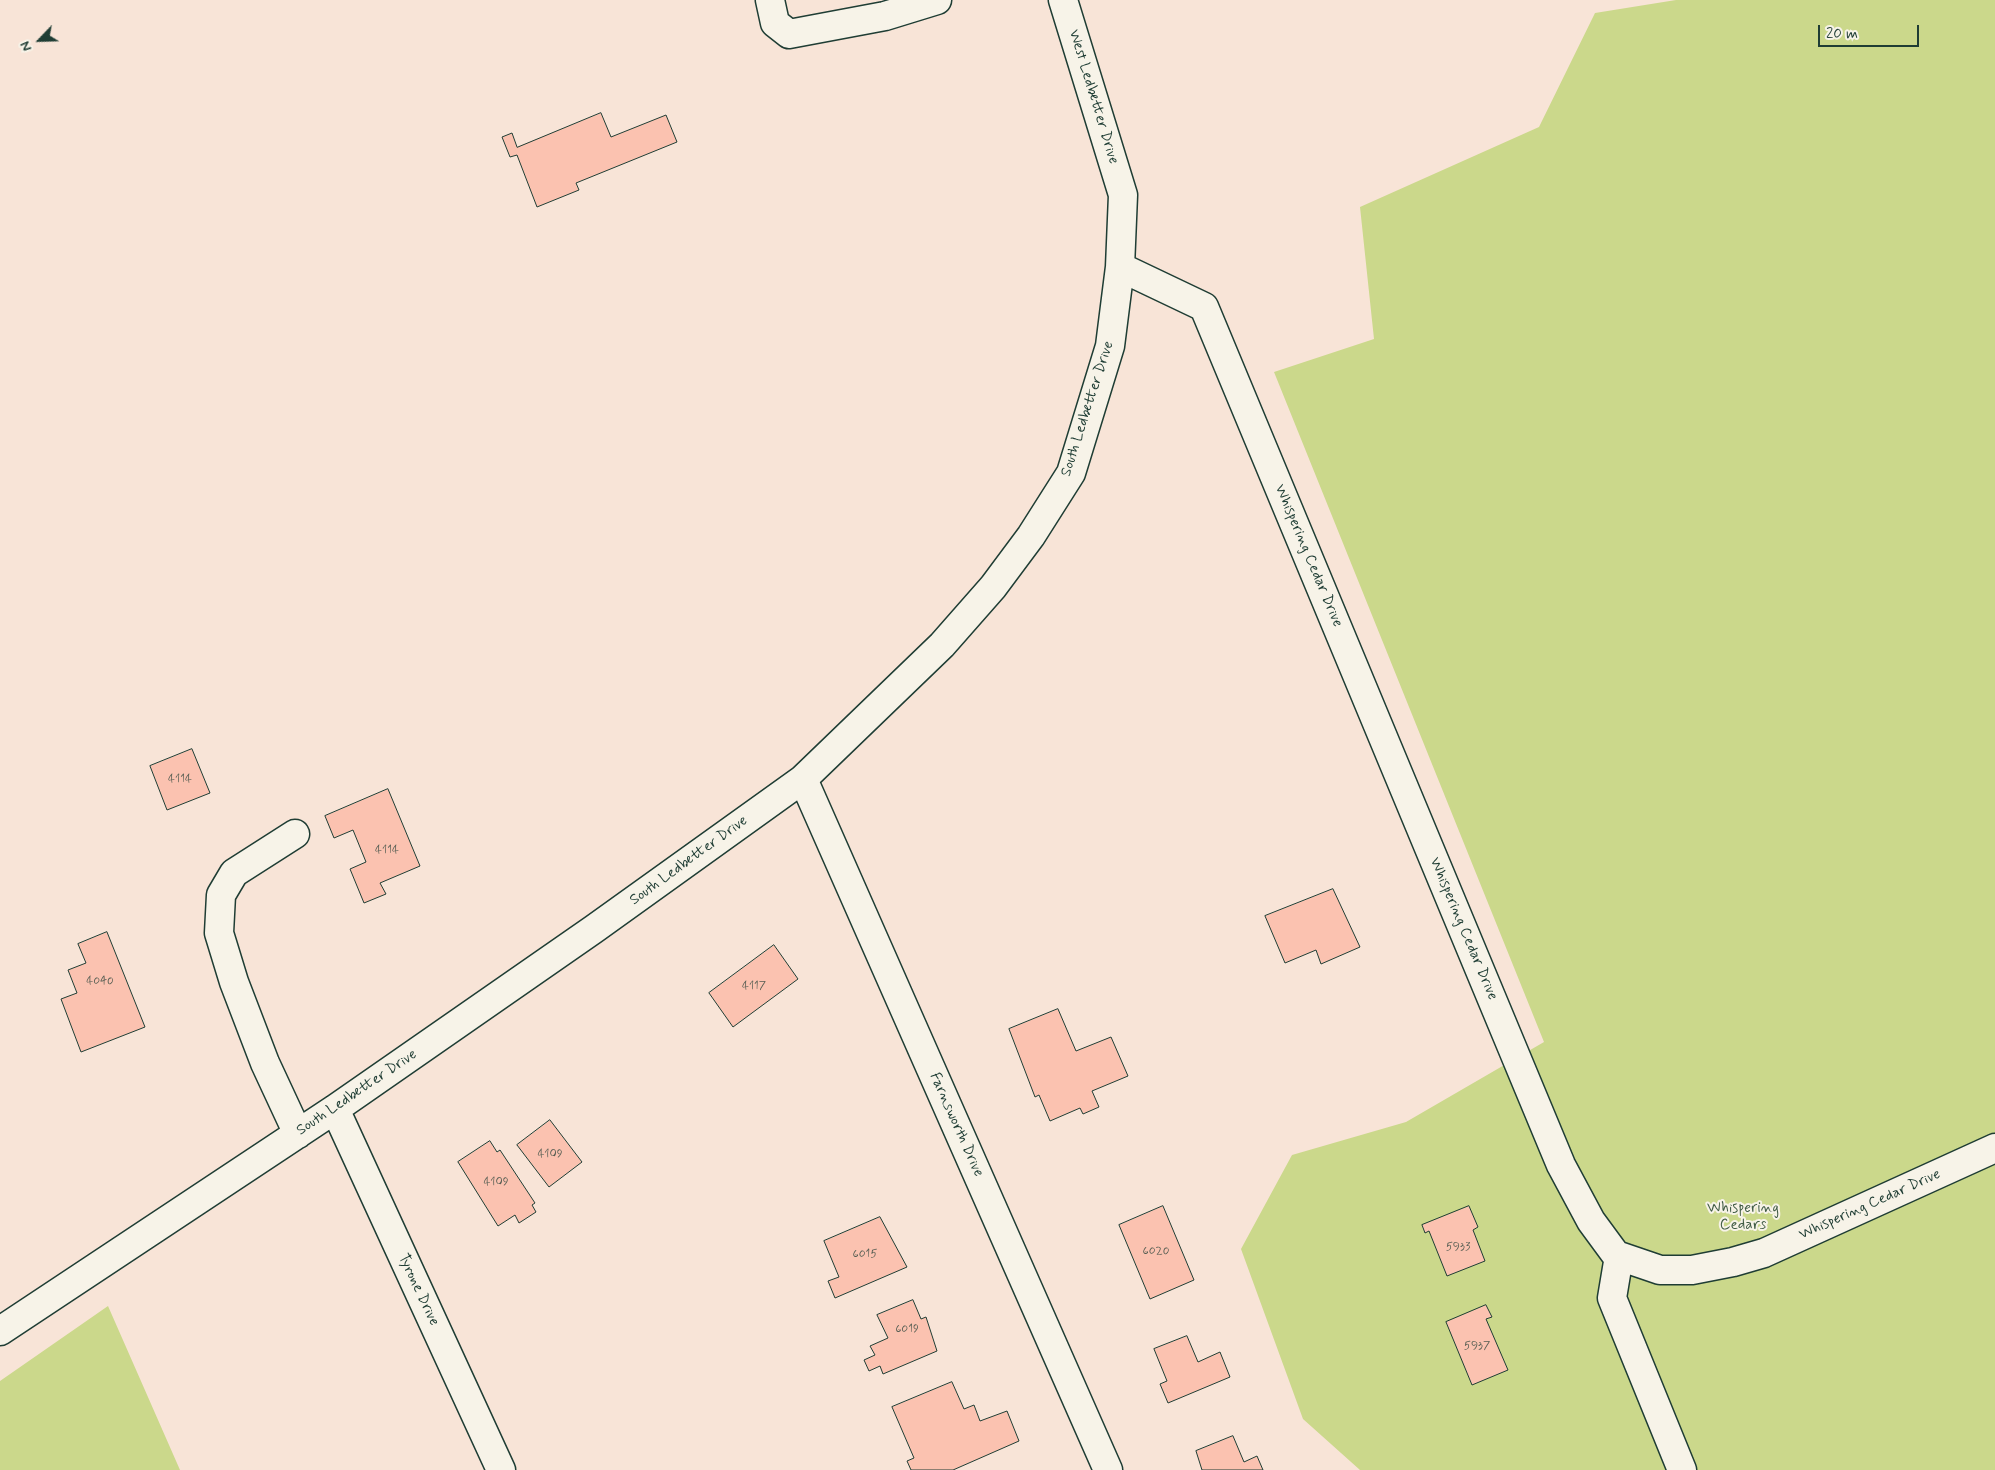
<!DOCTYPE html>
<style>
body{margin:0}
#map{position:relative;width:1995px;height:1470px;overflow:hidden;background:#f8e4d7;font-family:Mynerve,sans-serif}
canvas{display:block}
.north{position:absolute;left:15px;top:15px;width:50px;height:50px;-webkit-text-stroke:4px #f7f3e8;paint-order:stroke;rotate:246deg;font-size:14px;font-weight:700;line-height:20px;text-align:center;color:#1f3d34}
.north::after{content:'';display:block;margin:auto;width:18px;height:22px;background:#1f3d34;clip-path:polygon(50% 0,100% 100%,50% 72%,0 100%)}
.scale{position:absolute;left:1818px;top:25px;width:101px;height:22px;box-sizing:border-box;border:2px solid #1f3d34;border-top:0;padding-left:6px;font-size:15px;line-height:18px;white-space:nowrap;color:#1f3d34;-webkit-text-stroke:4px #f7f3e8;paint-order:stroke}
</style>
<div id="map">
<canvas width="1995" height="1470"></canvas>
<div class="north">N</div>
<div class="scale">20 m</div>
</div>
<script>
const ctx = document.querySelector('canvas').getContext('2d');
ctx.lineJoin = 'round';
function fill(path, color) {
  ctx.fillStyle = color;
  ctx.fill(path, 'evenodd');
}
function stroke(path, color, width, dash) {
  ctx.strokeStyle = color;
  ctx.lineWidth = width;
  ctx.lineCap = dash ? 'butt' : 'round';
  ctx.setLineDash(dash || []);
  ctx.stroke(path);
}
function write(font, color, halo, rows, align = 'center') {
  ctx.font = font + ' Mynerve,sans-serif';
  ctx.lineWidth = 4;
  ctx.setLineDash([]);
  ctx.textBaseline = 'middle';
  ctx.strokeStyle = halo;
  ctx.fillStyle = color;
  for (const [text, x, y, turn = 0] of rows) {
    ctx.save();
    ctx.translate(x, y);
    ctx.rotate((+turn || 0) * Math.PI / 180);
    ctx.textAlign = isNaN(turn) ? turn : align;
    if (halo) ctx.strokeText(text, 0, 0);
    ctx.fillText(text, 0, 0);
    ctx.restore();
  }
}
fill(new Path2D(`
 M1676,0H1995V1470H1360L1303,1419L1241,1249L1292,1155L1406,1122L1544,1042L1274,372L1374,339L1360,207L1539,127L1595,13Z
 M108,1306L180,1470H0V1381Z`), '#cbd88b');
const building = new Path2D(`
 M601,113L611,137L666,115L677,142L576,183L579,190L537,207L517,155L510,157L502,137L512,133L517,147Z
 M192,749L210,793L167,810L150,766Z
 M388,789L420,866L380,883L386,894L364,903L350,869L366,862L353,830L334,838L325,816Z
 M1333,889L1360,947L1321,964L1316,950L1285,963L1265,916Z
 M107,932L145,1027L81,1052L61,999L77,993L68,970L86,963L78,944Z
 M774,945L798,979L733,1027L709,993Z
 M1058,1009L1076,1051L1111,1037L1128,1076L1092,1091L1099,1107L1083,1114L1080,1108L1050,1121L1039,1095L1035,1097L1009,1029Z
 M550,1120L582,1162L549,1187L517,1145Z
 M490,1141L497,1152L500,1150L535,1203L532,1205L536,1212L519,1223L515,1215L498,1226L458,1162Z
 M1163,1206L1194,1280L1150,1299L1119,1225Z
 M1469,1206L1478,1227L1473,1230L1485,1261L1447,1276L1429,1231L1425,1233L1422,1225Z
 M880,1217L907,1267L835,1298L828,1281L839,1277L824,1241Z
 M913,1300L921,1319L926,1317L937,1351L883,1374L880,1366L869,1371L864,1360L875,1355L870,1346L888,1338L877,1315Z
 M1486,1305L1492,1317L1486,1319L1508,1370L1472,1385L1446,1322Z
 M1187,1336L1198,1362L1220,1352L1230,1377L1168,1403L1160,1384L1167,1381L1154,1349Z
 M952,1382L964,1409L974,1405L980,1421L1007,1411L1019,1441L953,1470H911L907,1461L914,1458L892,1407Z
 M1233,1436L1244,1462L1257,1456L1263,1470H1202L1196,1451Z`);
fill(building, '#fbc2b0');
stroke(building, '#1f3d34', 1);
const minor = new Path2D(`
 M770,0L775,23L789,34L885,16L937,0
 M1120,267L1204,307L1561,1165L1591,1221L1616,1255L1660,1270H1692L1733,1262L1764,1253L1995,1148
 M803,779L1108,1470
 M295,834L234,873L221,895L219,933L234,982L265,1063L298,1134
 M335,1109L501,1470
 M1619,1256L1612,1298L1682,1470
 M0,1331L335,1109L594,929L803,779L942,645L993,587L1031,536L1071,473L1110,346L1120,267L1123,195L1063,0`);
stroke(minor, '#1f3d34', 31);
stroke(minor, '#f7f3e8', 28);
write('12px', '#565e53', null, [
 ["4114",180,779],
 ["4114",387,850],
 ["4040",100,981],
 ["4117",754,986],
 ["4109",550,1154],
 ["4109",496,1182],
 ["5933",1458,1247],
 ["6020",1156,1251],
 ["6015",865,1254],
 ["6019",907,1329],
 ["5937",1477,1346]
]);
write('15px', '#1f3d34', '#f7f3e8', [
 ["West Ledbetter Drive",1093,97,73],
 ["South Ledbetter Drive",1088,409,-72],
 ["Whispering Cedar Drive",1308,556,67],
 ["South Ledbetter Drive",689,861,-36],
 ["Whispering Cedar Drive",1463,929,67],
 ["South Ledbetter Drive",357,1093,-34],
 ["Farnsworth Drive",956,1125,66],
 ["Whispering Cedar Drive",1870,1205,-24],
 ["Tyrone Drive",418,1290,65]
]);
write('15px', '#415c45', '#f7f3e8', [
 ["Whispering",1743,1209],
 ["Cedars",1743,1226]
]);
</script>
